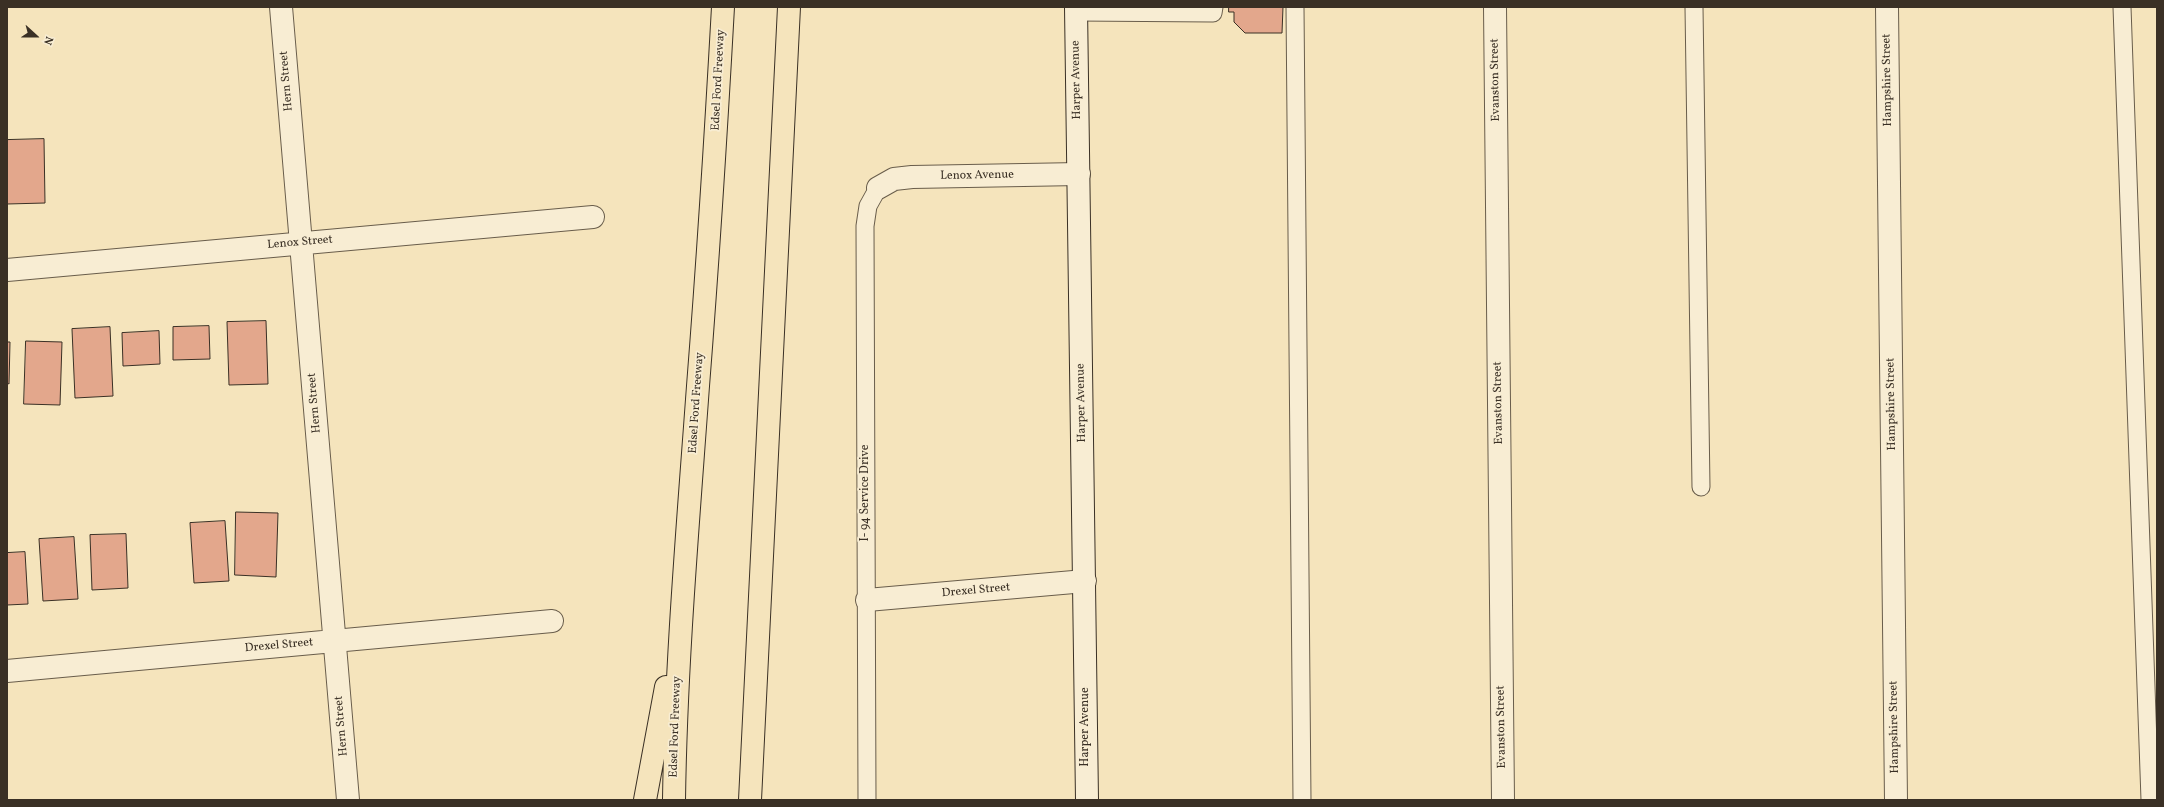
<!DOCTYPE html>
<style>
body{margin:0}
#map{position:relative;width:2164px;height:807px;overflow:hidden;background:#f5e4bc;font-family:Vollkorn,serif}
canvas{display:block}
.frame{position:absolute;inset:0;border:8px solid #3a3025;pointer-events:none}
.north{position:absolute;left:16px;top:16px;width:40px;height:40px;-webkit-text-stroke:3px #f8edd3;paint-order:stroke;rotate:111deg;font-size:11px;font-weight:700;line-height:16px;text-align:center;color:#3a3025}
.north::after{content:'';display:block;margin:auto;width:14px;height:18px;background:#3a3025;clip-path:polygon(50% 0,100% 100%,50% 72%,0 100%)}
</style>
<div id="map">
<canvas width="2164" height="807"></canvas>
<div class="frame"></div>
<div class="north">N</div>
</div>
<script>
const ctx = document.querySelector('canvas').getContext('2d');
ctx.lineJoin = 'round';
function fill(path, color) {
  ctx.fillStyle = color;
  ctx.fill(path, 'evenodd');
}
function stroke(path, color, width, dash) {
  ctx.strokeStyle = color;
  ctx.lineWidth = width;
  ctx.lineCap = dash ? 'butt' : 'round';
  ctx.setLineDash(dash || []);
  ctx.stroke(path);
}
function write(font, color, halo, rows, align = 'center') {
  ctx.font = font + ' Vollkorn,serif';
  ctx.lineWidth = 3.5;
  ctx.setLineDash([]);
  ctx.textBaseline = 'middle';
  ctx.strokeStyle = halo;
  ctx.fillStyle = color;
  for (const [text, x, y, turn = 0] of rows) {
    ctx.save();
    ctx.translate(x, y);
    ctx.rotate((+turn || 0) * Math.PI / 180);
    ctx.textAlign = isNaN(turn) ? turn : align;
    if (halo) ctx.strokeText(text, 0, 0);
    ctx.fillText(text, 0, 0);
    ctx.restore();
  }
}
const building = new Path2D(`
 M1229,7H1283L1282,33H1245L1234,22V12H1229Z
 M44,139L45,203L7,204V140Z
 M266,321L268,384L229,385L227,322Z
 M209,326L210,359L173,360V327Z
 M110,327L113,396L75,398L72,329Z
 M159,331L160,364L123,366L122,333Z
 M26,341L62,342L60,405L24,404Z
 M7,342H10L9,384L7,383Z
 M236,512L278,513L276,577L235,575Z
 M225,521L229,581L194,583L190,523Z
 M126,534L128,588L92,590L90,535Z
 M74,537L78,599L43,601L39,539Z
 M25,552L28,604L7,605V553Z`);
fill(building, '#e3a78c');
stroke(building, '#3a3025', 1);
const lane = new Path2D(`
 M1295,7L1302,800
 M1694,7L1701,487
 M2122,7L2150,800
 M1076,12L1213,13L1214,7
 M867,800L865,226L868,206L878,188`);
const street = new Path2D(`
 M281,7L348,800
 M1495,7L1503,800
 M1887,7L1896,800
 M878,188L894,179L912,177L1079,174
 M7,270L593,217
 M867,600L1085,581
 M7,671L552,621`);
const secondary = new Path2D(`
 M1076,7L1087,800`);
const highway = new Path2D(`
 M645,800L666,687
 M674,800C676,662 688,524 698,386C708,259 716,133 723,7
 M750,800L789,7`);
stroke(lane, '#695d4b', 19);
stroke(street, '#695d4b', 24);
stroke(secondary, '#3a3025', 24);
stroke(highway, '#3a3025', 24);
stroke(lane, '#f8edd3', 17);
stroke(street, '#f8edd3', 22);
stroke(secondary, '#f8edd3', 22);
stroke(highway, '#f5e4bc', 22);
write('12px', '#3a3025', '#f8edd3', [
 ["Edsel Ford Freeway",719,80,-87],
 ["Harper Avenue",1077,80,-91],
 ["Evanston Street",1496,80,-91],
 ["Hampshire Street",1888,80,-91],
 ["Hern Street",287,81,-95],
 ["Lenox Avenue",977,176,-1],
 ["Lenox Street",300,243,-5],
 ["Hern Street",315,403,-95],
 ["Edsel Ford Freeway",697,403,-86],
 ["Harper Avenue",1082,403,-91],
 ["Evanston Street",1499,403,-91],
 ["Hampshire Street",1892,404,-91],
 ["I- 94 Service Drive",866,493,-90],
 ["Drexel Street",976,591,-5],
 ["Drexel Street",279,646,-5],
 ["Hern Street",342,726,-95],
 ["Edsel Ford Freeway",676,727,-88],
 ["Harper Avenue",1086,727,-90],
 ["Evanston Street",1502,727,-91],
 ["Hampshire Street",1895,727,-91]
]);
</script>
